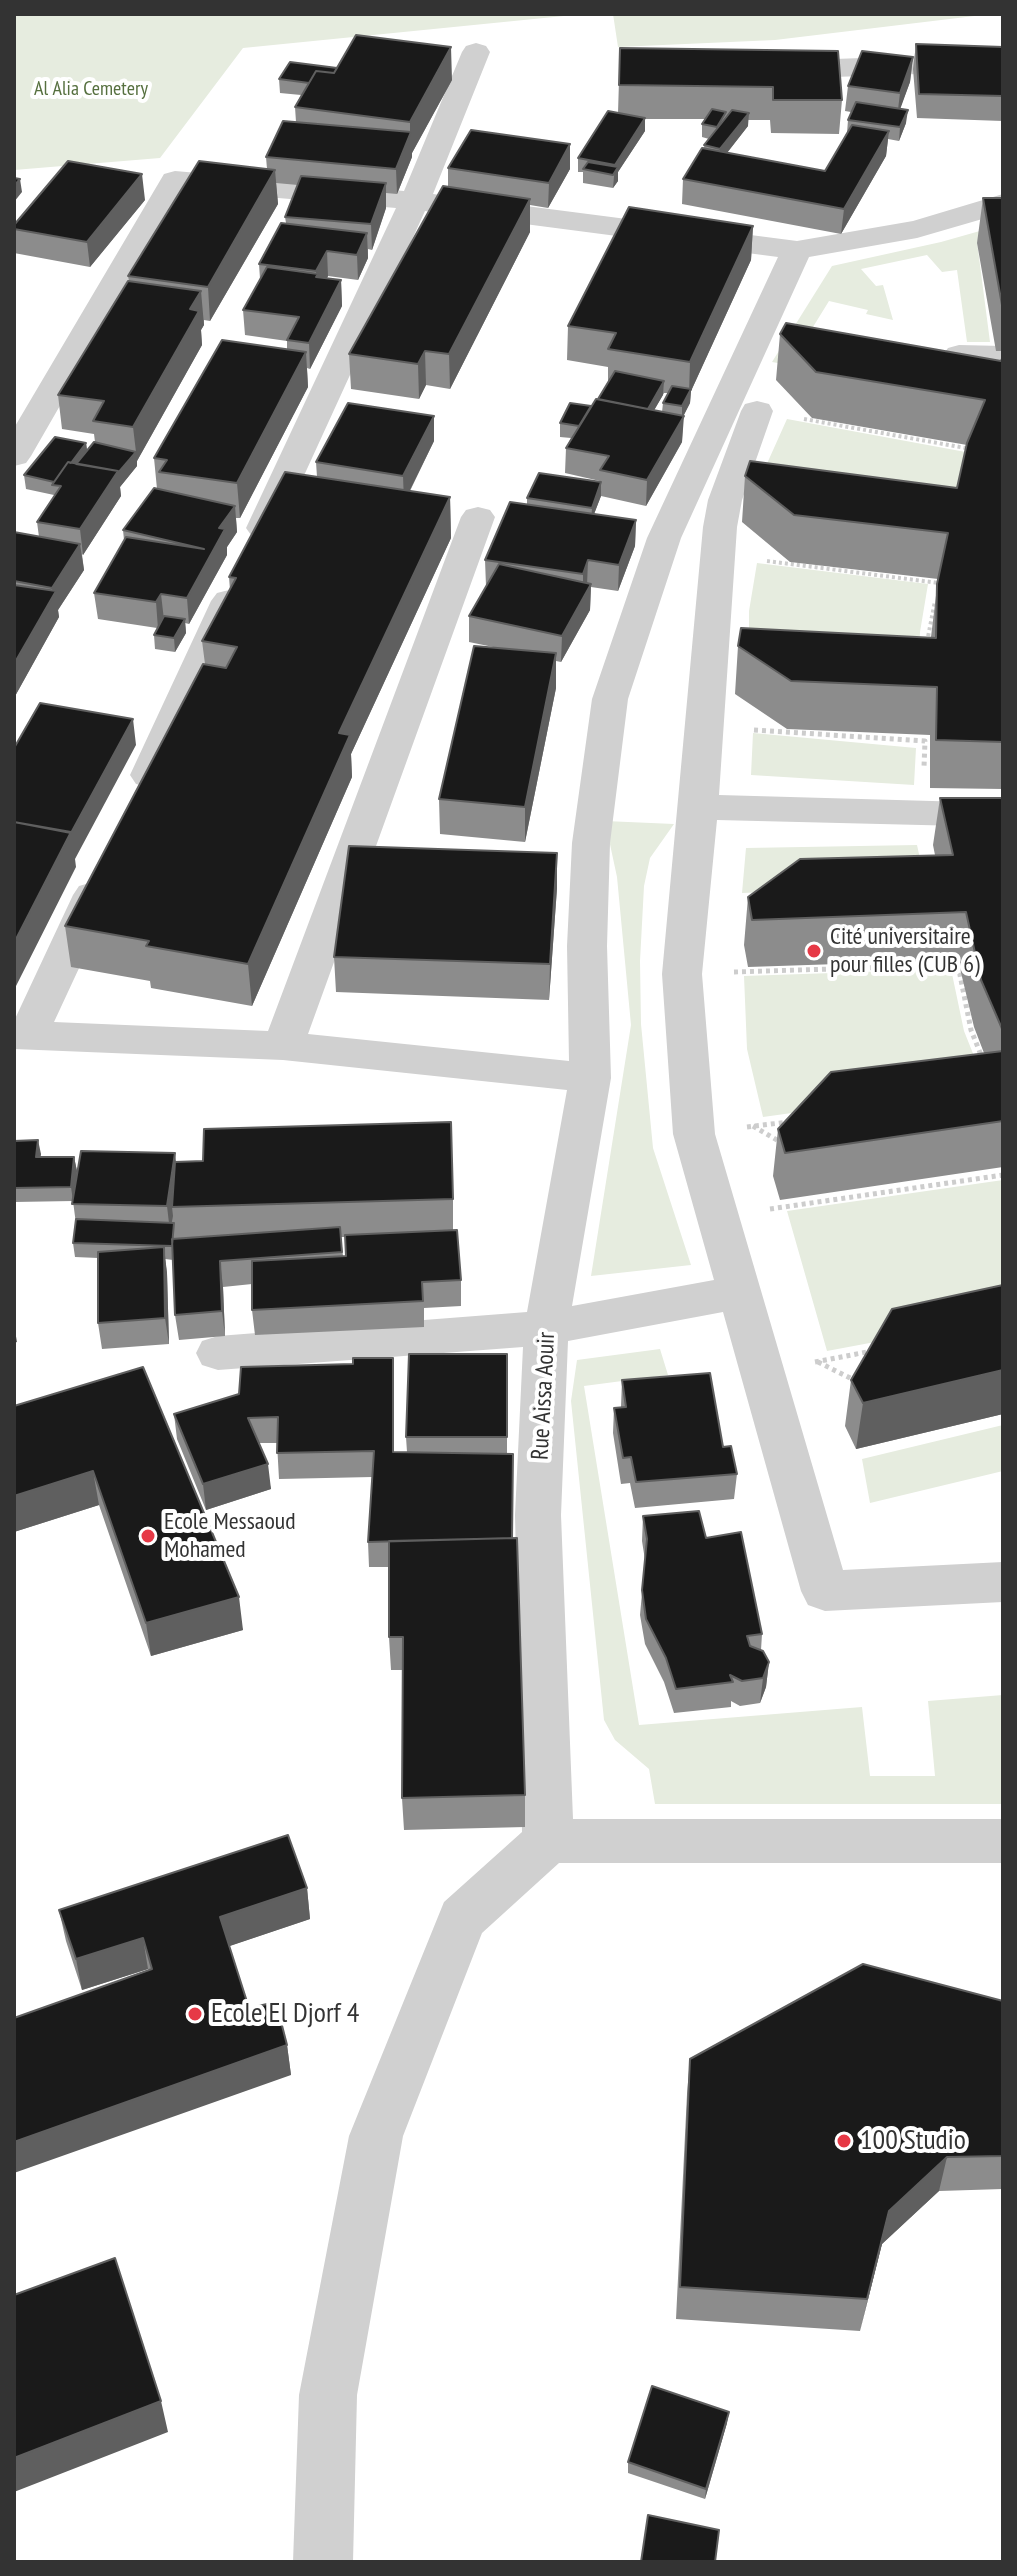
<!DOCTYPE html>
<meta charset="utf-8">
<style>
body{margin:0}
#map{position:relative;width:1017px;height:2576px;overflow:hidden;background:#fff;font-family:"PT Sans Narrow",sans-serif}
canvas{display:block}
.frame{position:absolute;inset:0;border:16px solid #333;pointer-events:none}
</style>
<div id="map">
<canvas width="1017" height="2576"></canvas>
<div class="frame"></div>
</div>
<script>
const ctx = document.querySelector('canvas').getContext('2d');
ctx.lineJoin = 'round';
function fill(path, color) {
  ctx.fillStyle = color;
  ctx.fill(path, 'evenodd');
}
function stroke(path, color, width, dash) {
  ctx.strokeStyle = color;
  ctx.lineWidth = width;
  ctx.lineCap = dash ? 'butt' : 'round';
  ctx.setLineDash(dash || []);
  ctx.stroke(path);
}
function write(font, color, halo, rows, align = 'center') {
  ctx.font = font + ' "PT Sans Narrow",sans-serif';
  ctx.lineWidth = 8;
  ctx.setLineDash([]);
  ctx.textBaseline = 'middle';
  ctx.strokeStyle = halo;
  ctx.fillStyle = color;
  for (const [text, x, y, turn = 0] of rows) {
    ctx.save();
    ctx.translate(x, y);
    ctx.rotate((+turn || 0) * Math.PI / 180);
    ctx.textAlign = isNaN(turn) ? turn : align;
    if (halo) ctx.strokeText(text, 0, 0);
    ctx.fillText(text, 0, 0);
    ctx.restore();
  }
}
fill(new Path2D(`
 M14,14H584L243,48L160,158L14,170Z
 M613,14H991L775,40L618,47Z
 M1001,225L977,242L990,342H967L957,270L942,272L927,255L861,269L876,286L883,285L893,320L866,314L868,310L829,301L800,348L986,400L772,362L832,266L941,242Z
 M787,419L971,453L956,489L752,497Z
 M757,563L928,584L920,632L918,675L749,665V611Z
 M753,733L916,748L914,785L751,775Z
 M605,821L674,824L650,858L644,886L640,961L641,1024L653,1148L691,1265L591,1276L631,1025L617,877Z
 M917,845L926,886L742,893L746,848Z
 M951,969L964,1031L986,1086L763,1117L747,1049L744,976Z
 M1003,1180V1318L827,1351L787,1211Z
 M660,1349L668,1375L584,1386L639,1725L862,1707L870,1776H935L928,1701L1003,1695V1804H655L649,1769L615,1740L604,1720L571,1401L577,1360Z
 M1003,1425V1471L870,1503L862,1459Z`), '#e6ecdf');
stroke(new Path2D(`
 M804,419L971,449
 M767,561L939,583L938,587
 M927,642L935,601`), '#cdcdcd', 4, [3, 3]);
stroke(new Path2D(`
 M754,730L925,741L924,767
 M734,972L958,965L971,1030L983,1060
 M753,1126L782,1143
 M747,1127L788,1122
 M770,1209L1003,1175
 M815,1362L872,1351
 M818,1362L856,1381`), '#cdcdcd', 5, [4, 4]);
fill(new Path2D(`
 M476,43L486,46L490,52L433,194L797,241L913,221L1003,194V213L917,238L809,257L681,538L628,699L610,843L607,946L611,1078L572,1306L714,1280L673,1134L662,974L703,527L708,500L741,411L745,404L757,401L769,404L773,411L742,500L737,527L719,795L1003,803V827L717,820L702,974L715,1134L843,1570L1003,1562V1602L825,1611L808,1605L801,1591L723,1312L568,1341L561,1515L573,1819H1003V1863H559L482,1933L403,2136L357,2395L353,2562H293L299,2395L349,2136L444,1902L522,1832L515,1515L523,1347L218,1370L202,1365L196,1353L202,1341L218,1336L527,1312L567,1090L283,1060L14,1049V1021L73,895L79,886L93,882L107,886L113,895L54,1022L268,1031L461,517L466,510L478,507L490,510L495,517L308,1034L569,1061L567,946L572,843L592,699L647,538L778,257L425,211L280,528L275,535L263,538L251,535L246,528L396,208L184,190L31,456L26,463L14,466V428L164,174L175,171L404,191L462,52L466,46Z
 M1003,53V71L778,79L768,76L764,70L768,64L778,61Z
 M959,345L1003,346V366L948,362L943,355L948,348Z
 M229,590L241,593L247,601L168,775L162,784L149,787L136,784L130,775L211,601L217,593Z`), '#d0d0d0');
fill(new Path2D(`
 M916,44L1003,47V121L917,118L913,69Z
 M620,48L842,100L839,134L771,133L770,120H748V126L727,153L825,171L847,133L848,120L851,112L845,111L848,86L913,57L910,82L900,108L906,123L899,141L888,139L886,156L841,234L682,204L683,179L709,139L702,137V124L705,119H645V131L618,172V181L613,188L583,183V172H578V158L618,113Z
 M337,68L452,80L412,153V157L397,194L386,193V208L372,250L368,249V258L358,280L328,276L327,278L341,280L342,306L310,369L307,368L308,387L240,518H236L237,532L227,547V555L189,624L185,623L186,633L175,652L155,649L154,635L157,628L98,619L94,593L124,540L123,530L157,489L154,458L287,349V341L245,335L243,310L260,279L259,264L286,223L285,217L298,185L276,183L278,204L210,321L204,320V325L201,330L202,345L137,461V466L120,487L121,496L83,555L82,554L84,570L58,610L59,617L14,698V532L39,537L37,522L54,497V495L26,489L24,475L86,443L87,450L95,442L94,434L62,429L58,395L129,281L128,276L267,169L266,157L296,122L295,107L301,95L280,93L279,79Z
 M570,144V169L548,208L530,205V232L450,389L426,385L419,399L351,389L349,354L448,187V168Z
 M983,198H1003V351H996L977,243Z
 M145,200L90,267L14,253V225Z
 M753,226L751,260L691,391L690,403L683,416L682,442L646,506L601,496L594,514L636,520L635,546L618,591L591,587L590,610L561,662L556,661V688L525,842L440,834L439,799L498,648L469,642V616L486,586L485,560L527,504V498L600,482V481L565,473L566,448L571,438L560,437V423L591,406L598,399L608,384V367L567,360L568,326ZM664,393H668L663,403L662,412L654,410Z
 M780,334L1001,361L1003,355V789L930,788V735L787,729L735,694L738,646L931,637L938,579L790,562L742,522L745,476L957,488L967,445L812,418L776,380Z
 M434,416V441L410,491L450,497L451,538L351,754L352,777L252,1006L151,988L150,981L71,967L65,926L205,664L202,641L230,590L229,577L317,477L316,462Z
 M940,798H1003V1167L780,1200L773,1176L778,1129L984,1053L974,1027L958,960L748,967L744,945L748,897L935,855L933,845Z
 M557,853V888L549,1000L336,992L334,957Z
 M14,1141L41,1154L40,1157H74L77,1171L74,1193L176,1162L453,1199V1230L461,1280V1306L424,1308V1327L255,1335L252,1310V1284L223,1287L225,1336L179,1340L175,1315L173,1260L165,1259L167,1273L169,1344L102,1349L98,1323V1258L75,1257L73,1243L76,1224L73,1201L14,1202ZM341,1237H346V1256H343Z
 M1003,1285V1414L856,1449L845,1426L851,1380Z
 M507,1354V1454L525,1795V1827L404,1830L402,1798L403,1670H391L389,1637V1567H369L368,1542L372,1477L279,1479L277,1443H259L271,1489L206,1510L177,1439L174,1414L394,1384V1452H407L406,1437Z
 M143,1367L243,1630L151,1656L99,1505L14,1532V1406Z
 M622,1380L723,1447L737,1474L734,1499L635,1508L630,1483L621,1484L613,1433L614,1408L621,1407Z
 M643,1516L706,1538L762,1634L761,1650L769,1662L766,1687L760,1703L740,1706L731,1701V1707L674,1713L664,1682L645,1644L640,1615L645,1560L642,1541Z
 M307,1888L310,1919L229,1946L249,2008L287,2045L291,2075L148,1969L82,1990L66,1941L59,1910Z
 M1003,2001V2189L939,2191L882,2244L860,2331L676,2319L687,2094L690,2059Z
 M727,2423L705,2499L628,2473V2462Z`), '#8c8c8c');
fill(new Path2D(`
 M451,47L452,80L412,153V157L397,194L396,169L410,135V122Z
 M913,57L910,82L897,118L900,93Z
 M908,110L906,123L899,141L900,127Z
 M749,113L748,126L719,163L720,149Z
 M645,118V131L618,172V181L613,188L615,165Z
 M889,131L886,156L841,234L844,209Z
 M570,144V169L548,208L549,183Z
 M275,170L278,204L210,321L208,287Z
 M142,174L145,200L90,267L87,242Z
 M20,179L22,192L14,202V186Z
 M386,183V208L372,250L371,224Z
 M530,199V232L450,389L449,354Z
 M753,226L751,260L691,391L690,403L682,419L684,416L682,442L646,506L647,480L682,420V406L689,393L690,362Z
 M367,233L368,258L358,280L357,255Z
 M327,251L328,276L319,294L317,302L316,271Z
 M341,280L342,306L310,369L309,343Z
 M201,291L204,325L201,330L202,345L137,461V466L120,487L121,496L83,555L80,529L118,471L136,452L133,427L190,309Z
 M425,351L426,385L419,399L418,364Z
 M306,352L308,387L240,518L237,483Z
 M664,381L663,395L645,426L646,412Z
 M434,416V441L404,502L403,476Z
 M86,443L88,457L61,486L56,482Z
 M601,482V496L591,522L592,508Z
 M450,497L451,538L351,754L352,777L252,1006L248,964L339,733Z
 M235,506L237,532L227,547V555L189,624L187,598L219,528Z
 M636,520L635,546L618,591L619,565Z
 M80,544L84,570L58,610L59,617L14,698V664L53,596L52,588Z
 M588,560L587,586L591,584L590,610L561,662L562,636L583,598V574Z
 M161,594L164,620L158,629L156,602Z
 M185,619L186,633L175,652L174,638Z
 M556,653V688L525,842V807Z
 M133,719L136,745L75,859L76,867L14,990V943L71,832Z
 M557,853V888L549,1000L550,964Z
 M38,1140L41,1154L38,1171L36,1157Z
 M175,1153L178,1180L172,1207L173,1216L170,1232L167,1206Z
 M74,1157L77,1171L73,1201L71,1187Z
 M164,1247L167,1273L169,1344L165,1318Z
 M220,1261L223,1287L225,1336L222,1311Z
 M14,1325L17,1342L14,1343Z
 M393,1358L394,1384V1478L393,1452Z
 M1003,1370V1414L856,1449L863,1403Z
 M268,1464L271,1489L206,1510L203,1484Z
 M93,1471L99,1505L14,1532V1496Z
 M239,1597L243,1630L151,1656L146,1623Z
 M769,1662L766,1687L760,1703L763,1678Z
 M307,1888L310,1919L224,1948L220,1917Z
 M143,1938L148,1969L82,1990L76,1959Z
 M287,2045L291,2075L14,2173V2142Z
 M947,2157L939,2191L882,2244L860,2331L889,2211Z
 M161,2401L168,2432L14,2492V2458Z
 M729,2412L727,2423L705,2499L706,2489Z`), '#5f5f5f');
const building = new Path2D(`
 M356,35L451,47L410,122L295,107L316,71L334,73Z
 M916,44L1003,47V96L919,94Z
 M620,48L838,51L842,100H773V87L619,85Z
 M862,51L913,57L900,93L848,86Z
 M290,62L337,68L334,73L316,71L309,83L279,79Z
 M856,102L908,110L900,127L848,120Z
 M712,109L726,112L717,127L702,124Z
 M732,110L749,113L720,149L704,145Z
 M608,111L645,118L615,165L578,158Z
 M283,121L411,132L396,169L266,157Z
 M852,125L889,131L844,209L683,179L702,148L825,171Z
 M471,130L570,144L549,183L448,168Z
 M68,161L142,174L87,242L14,229V225Z
 M199,161L275,170L208,287L128,276Z
 M588,162L618,167L613,175L583,169Z
 M301,176L386,183L371,224L285,217Z
 M14,178L20,179L14,186Z
 M443,186L530,199L449,354L425,351L418,364L349,354Z
 M983,198H1003V305H1002Z
 M629,207L753,226L690,362L608,349L616,333L568,326Z
 M281,223L367,233L357,255L327,251L316,271L259,264Z
 M267,267L318,274L316,277L341,280L309,343L287,340L299,317L243,310Z
 M128,281L201,291L190,309L199,311L133,427L93,421L104,401L58,395Z
 M786,323L1001,361L1003,356V742L936,740L937,687L791,681L738,646L741,628L936,638L937,584L948,533L794,515L745,476L750,461L957,488L967,443L985,400L816,372L780,334Z
 M222,340L306,352L237,483L159,472L167,460L154,458Z
 M615,371L664,381L648,409L598,399Z
 M672,386L691,389L682,406L663,403Z
 M596,399L684,416L647,480L600,470L609,456L566,448Z
 M348,403L434,416L403,476L316,462Z
 M570,403L591,406L579,426L560,423Z
 M55,437L86,443L71,463L68,462L54,482L24,475Z
 M94,442L136,452L118,473V471L76,464Z
 M68,462L118,471L80,529L37,522L61,486L52,485Z
 M285,472L450,497L339,733L350,735L248,964L146,946L149,941L65,926L203,664L226,668L237,647L202,641L236,578L229,577Z
 M539,473L601,482L592,508L527,498Z
 M154,488L235,506L219,528L225,529L187,598L161,594L156,602L94,593L126,537L204,549L123,530Z
 M510,502L636,520L619,565L588,560L583,574L485,560Z
 M14,532L80,544L52,588L14,581Z
 M499,564L591,584L562,636L469,616Z
 M14,585L56,591L14,664Z
 M164,616L185,619L174,638L154,635Z
 M474,646L556,653L525,807L439,799Z
 M40,703L133,719L71,833L14,822V748Z
 M940,798H1003V1031L981,980L966,912L752,920L748,897L800,859L953,855Z
 M14,822L71,832L14,943Z
 M349,846L557,853L550,964L334,957Z
 M1003,1051V1121L785,1153L778,1129L831,1072Z
 M451,1122L453,1199L172,1207L175,1162L203,1161L204,1129Z
 M38,1140L36,1157H74L71,1187L14,1188V1141Z
 M81,1151L175,1153L167,1206L72,1204Z
 M76,1219L174,1223L172,1246L73,1243Z
 M340,1227L342,1252L220,1261L222,1311L175,1315L172,1239Z
 M457,1230L461,1280L422,1282L423,1301L252,1310V1261L346,1256L345,1235Z
 M164,1247L165,1318L98,1323V1252Z
 M1003,1285V1370L863,1403L851,1380L892,1309Z
 M409,1354H507V1437H406Z
 M353,1358H393V1452L513,1454L512,1538L368,1542L374,1451L277,1453L278,1417L248,1418L268,1464L203,1484L174,1414L239,1394L241,1367L353,1364Z
 M143,1367L239,1597L146,1623L93,1471L14,1496V1406Z
 M710,1373L723,1447L731,1446L737,1474L636,1482L631,1457L623,1458L614,1408L626,1407L622,1380Z
 M699,1511L706,1538L741,1532L762,1634L747,1636L750,1646L763,1651L769,1662L763,1678L742,1681L730,1675L733,1682L676,1689L666,1658L646,1619L642,1590L647,1539L643,1516Z
 M517,1538L525,1795L402,1798L403,1637H389V1541Z
 M288,1835L307,1888L220,1917L249,2008L276,2002L287,2045L14,2142V2018L152,1969L143,1938L76,1959L59,1910Z
 M863,1964L1003,2001V2156L947,2157L889,2211L867,2299L680,2287L690,2059Z
 M115,2258L161,2401L14,2458V2295Z
 M652,2386L729,2412L706,2489L628,2462Z
 M648,2515L719,2530L715,2562H641Z`);
fill(building, '#1a1a1a');
stroke(building, '#5f5f5f', 2);
for (const [x, y, r, color] of [
 [814,951,8,"#e63946"],
 [148,1536,8,"#e63946"],
 [195,2014,8,"#e63946"],
 [844,2141,8,"#e63946"]
]) {
  const dot = new Path2D();
  dot.arc(x, y, r, 0, 2 * Math.PI);
  ctx.fillStyle = color;
  ctx.fill(dot);
  stroke(dot, '#fff', 3);
}
write('20px', '#56703f', '#fff', [
 ["Al Alia Cemetery",91,89]
]);
write('24px', '#333', '#fff', [
 ["Cité universitaire",830,937],
 ["pour filles (CUB 6)",830,965],
 ["Ecole Messaoud",164,1522],
 ["Mohamed",164,1550]
], 'left');
write('24px', '#333', '#fff', [
 ["Rue Aissa Aouir",544,1396,-87]
]);
write('28px', '#333', '#fff', [
 ["Ecole El Djorf 4",211,2014],
 ["100 Studio",860,2141]
], 'left');
</script>
